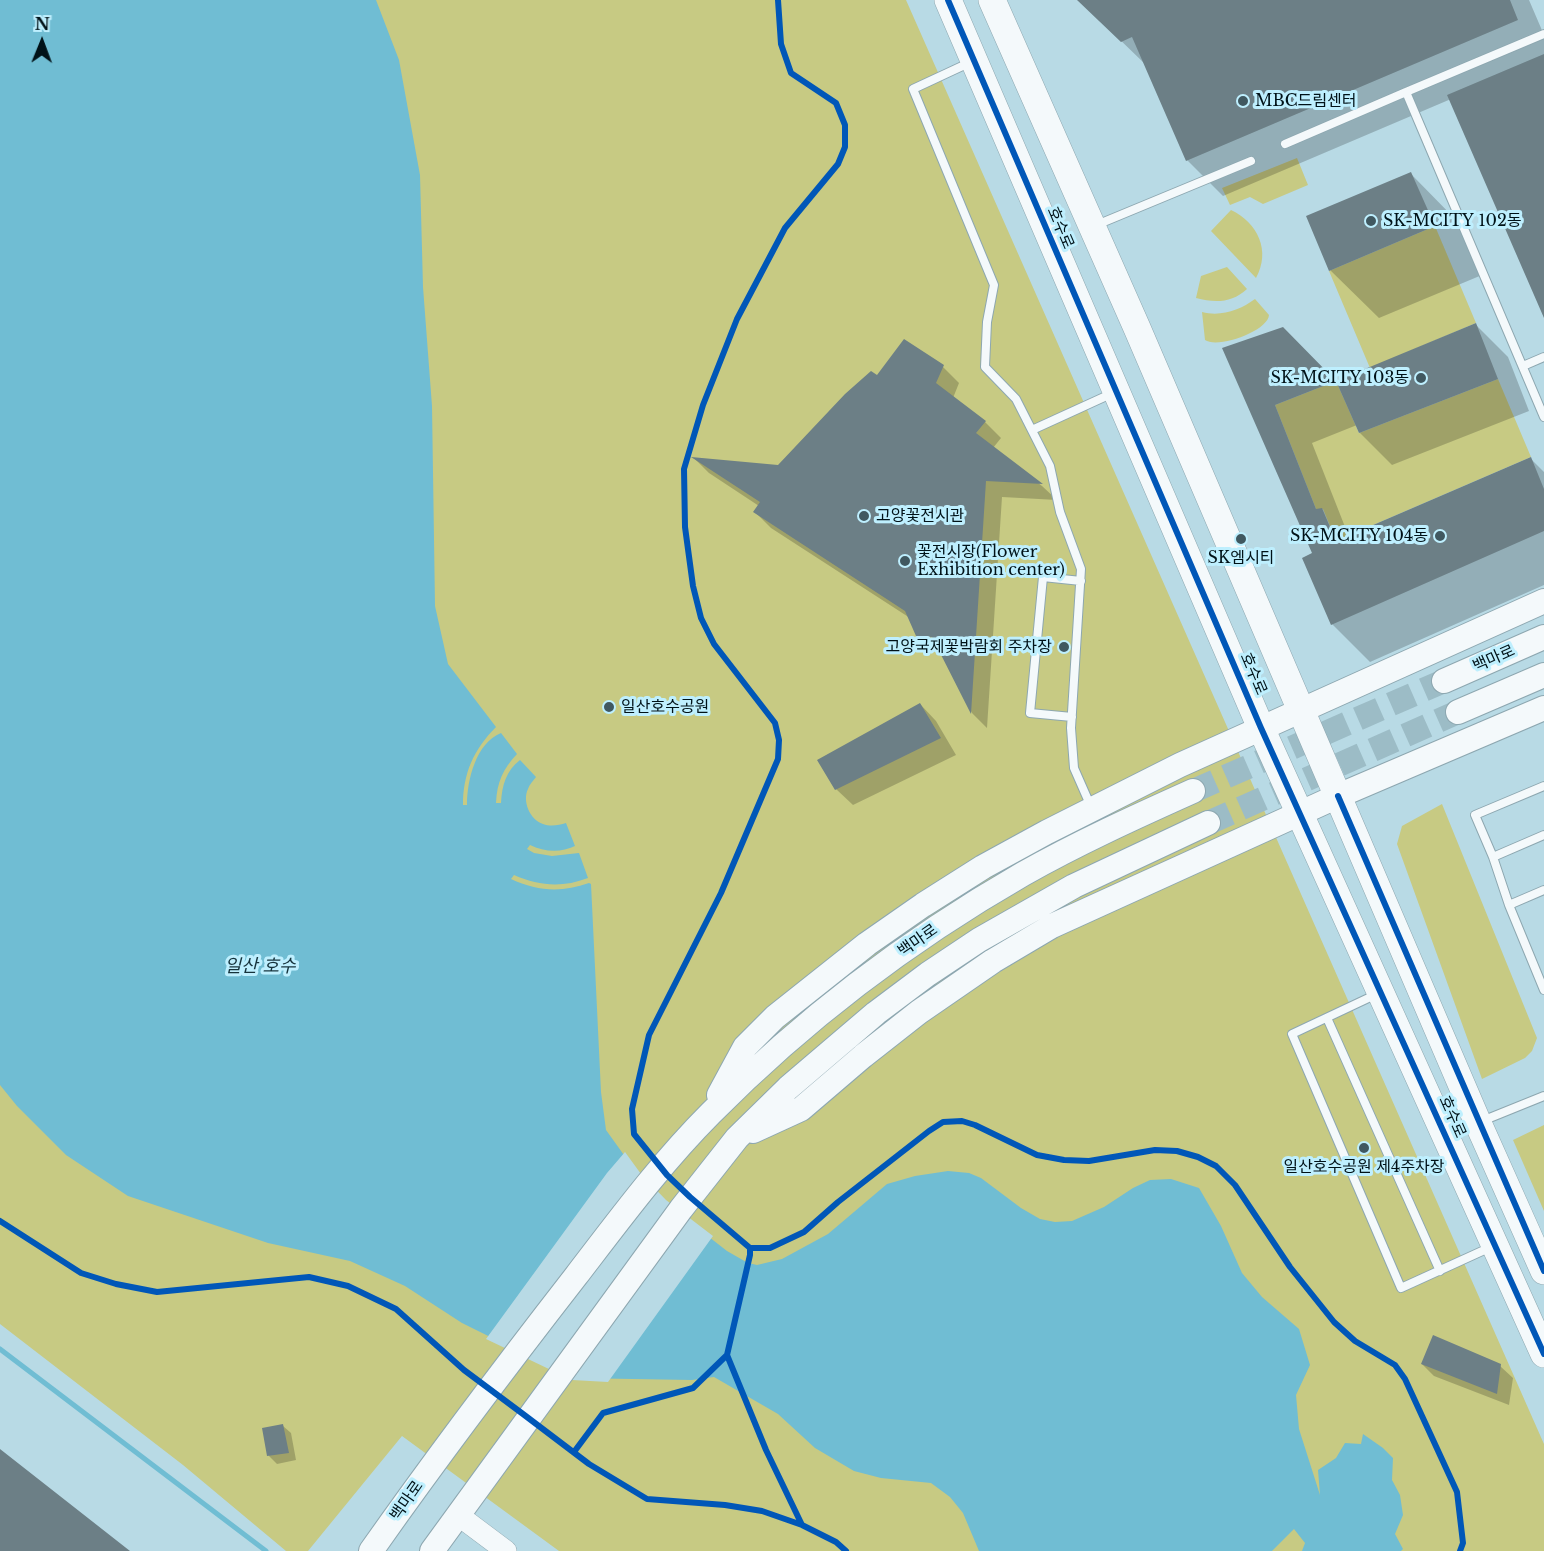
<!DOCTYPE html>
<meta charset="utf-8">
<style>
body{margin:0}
#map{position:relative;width:1544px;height:1551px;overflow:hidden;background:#b8dae5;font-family:"Libre Baskerville",serif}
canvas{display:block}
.north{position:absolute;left:12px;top:12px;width:60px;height:60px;-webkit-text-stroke:4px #beeffe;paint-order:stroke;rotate:1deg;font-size:16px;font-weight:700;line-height:24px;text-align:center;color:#001218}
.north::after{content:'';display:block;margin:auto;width:21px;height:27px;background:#001218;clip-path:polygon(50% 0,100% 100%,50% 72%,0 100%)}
</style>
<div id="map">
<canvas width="1544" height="1551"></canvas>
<div class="north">N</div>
</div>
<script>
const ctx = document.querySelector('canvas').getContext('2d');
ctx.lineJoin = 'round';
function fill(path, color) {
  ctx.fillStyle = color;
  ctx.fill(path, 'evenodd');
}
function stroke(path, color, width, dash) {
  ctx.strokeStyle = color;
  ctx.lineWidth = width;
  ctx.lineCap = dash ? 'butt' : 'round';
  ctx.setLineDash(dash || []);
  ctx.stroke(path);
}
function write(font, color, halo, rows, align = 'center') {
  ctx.font = font + ' "Libre Baskerville","Noto Sans KR",serif';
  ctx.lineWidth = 6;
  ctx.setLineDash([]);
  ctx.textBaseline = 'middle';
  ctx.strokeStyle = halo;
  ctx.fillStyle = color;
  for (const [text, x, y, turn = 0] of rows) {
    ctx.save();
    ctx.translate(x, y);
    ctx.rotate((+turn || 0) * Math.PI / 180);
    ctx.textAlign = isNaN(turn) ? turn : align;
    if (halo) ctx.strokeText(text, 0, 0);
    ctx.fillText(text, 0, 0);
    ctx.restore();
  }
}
fill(new Path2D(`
 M0,0H906L1544,1444V1551H559L402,1436L308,1551H286L183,1465L0,1324Z
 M1297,158L1308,185L1263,204L1250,197L1230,205L1222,188Z
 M1231,210C1258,223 1271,251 1256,278L1211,231Z
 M1435,226L1476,323L1370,368L1329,271Z
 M1227,267L1247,289C1232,303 1215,303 1196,298L1201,276Z
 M1255,299L1269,315C1268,331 1218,349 1205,340L1202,312C1221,317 1240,310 1255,299Z
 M1498,379L1531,457L1336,541L1323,509H1316L1275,405L1336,381L1359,433Z
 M1442,804L1537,1038L1532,1051L1525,1058L1482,1079L1397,844L1402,826Z
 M1544,1125V1211L1513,1140Z`), '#c7ca83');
fill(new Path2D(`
 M0,0H376L399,60L420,175L423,287L432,406L435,606L448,664L496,727C474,749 463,773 463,805H467C467,780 476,743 501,733L517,754C503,769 497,782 496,803H501C502,785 506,771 520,760L536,777C533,781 529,785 528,789C522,801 530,820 543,824C551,827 559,825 566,823L575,846C561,853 544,852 530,845L527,849L534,853L552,856L579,853L588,878C562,888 539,886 514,875L511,879C537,891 561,893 589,883L591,884L601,1092L606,1130L639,1176L664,1202L727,1251L748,1263L757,1265L782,1259L828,1234L887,1184L915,1176L948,1171L969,1173L981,1178L1021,1208L1040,1219L1055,1222L1072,1221L1104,1207L1133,1188L1150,1180L1171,1179L1199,1188L1221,1226L1242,1273L1262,1297L1299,1329L1310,1365L1296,1395L1299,1429L1320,1495L1318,1470L1336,1458L1345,1443L1361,1444L1363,1434L1383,1448L1393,1458L1392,1480L1400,1495L1403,1515L1395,1534L1403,1549L1401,1551H1302L1305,1543L1294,1529L1272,1551H979L963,1513L950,1497L931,1483L881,1478L854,1471L815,1448L778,1414L714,1377L692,1380L573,1378L462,1323L405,1286L350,1261L268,1243L128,1196L66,1155L17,1106L0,1085Z`), '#70bdd3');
fill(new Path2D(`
 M625,1152L641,1174L666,1200L713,1236L608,1382L572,1380L486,1339L607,1173Z`), '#b8dae5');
fill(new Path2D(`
 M1079,0H1529L1544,35V314L1451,99L1223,196L1187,160L1146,65Z
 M1411,174L1459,223L1482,275L1379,318L1330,270Z
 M1476,325L1508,357L1529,411L1392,465L1360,433L1357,425L1312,443L1349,537L1530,458L1544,472V585L1370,662L1332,624L1314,554L1224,349L1282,329L1336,383Z
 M943,367L959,383L953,398L985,422L1001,438L993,448L1042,486L1057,500L1002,497L987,728L972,713L941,652H934L917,636L910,618L771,528L755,512L759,506L709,473L695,459L778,467L878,377Z
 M920,704L936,721L956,755L853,805L836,789Z
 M1422,1364L1500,1366L1513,1378L1509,1405L1434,1376Z
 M283,1426L291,1433L296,1460L277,1464L269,1456L264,1429Z`), '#0003');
stroke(new Path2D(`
 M0,1349L266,1551`), '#70bdd3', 5);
fill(new Path2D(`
 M1077,0H1510L1518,20L1186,161L1132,37L1121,42Z
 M1544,54V318L1447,95Z
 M1411,172L1435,226L1329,271L1306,216Z
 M1476,323L1498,379L1359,433L1336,381Z
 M1283,327L1336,381L1275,405L1316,509L1322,508L1336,541L1531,457L1544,489V531L1331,625L1302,558L1312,553L1222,348Z
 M904,339L944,365L936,383L986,421L976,433L1043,484L986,481L971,714L932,637L916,636L905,611L753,512L760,502L691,457L778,465L845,394L871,371L877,375Z
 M920,703L941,738L835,790L817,760Z
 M1433,1335L1501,1364L1497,1394L1421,1364Z
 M283,1424L289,1453L267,1456L262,1428Z
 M0,1449L130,1551H0Z`), '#6c7f86');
stroke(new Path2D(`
 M1193,791L1444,681
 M1208,823L1458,712`), '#9cbcc6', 24, [24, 12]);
const service = new Path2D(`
 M1544,34L1406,92L1544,417
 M971,62L913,89L994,285L987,322L985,367L1016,399L1050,466L1060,512L1081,569L1071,728L1074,768L1092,809
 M1285,144L1406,92
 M1094,226L1251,161
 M1523,366L1544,357
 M1032,430L1113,393
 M1072,717L1030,713L1043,577L1081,581
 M1544,786L1475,815L1493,857L1544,835
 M1493,857L1509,905
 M1544,890L1509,905L1544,990
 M1377,994L1292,1034L1401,1288L1491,1247
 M1327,1018L1440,1271
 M1482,1121L1544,1096`);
const tertiary = new Path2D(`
 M458,1515L506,1551`);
const secondary = new Path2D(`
 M1444,681L1544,637
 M1458,712L1544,675
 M719,1095L745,1047L775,1017L867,944L923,905L983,867L1047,832L1180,765L1544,601
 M753,1131L801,1109L863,1056L919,1012L993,961L1052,926L1338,796L1544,708
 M371,1551C437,1457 506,1366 576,1276C619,1220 661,1163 711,1113C803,1020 910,939 1023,874C1078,843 1135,817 1193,791
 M432,1551L681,1209L737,1138L788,1088L876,1013L928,974L979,940L1074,886L1208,823`);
const primary = new Path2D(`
 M948,0L1261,728L1544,1354
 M992,0L1137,328L1478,1123L1544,1271`);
stroke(service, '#8da7b0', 10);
stroke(tertiary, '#8da7b0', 22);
stroke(secondary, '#8da7b0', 26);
stroke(primary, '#8da7b0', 28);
stroke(service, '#f4f9fb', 8);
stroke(tertiary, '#f4f9fb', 21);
stroke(secondary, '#f4f9fb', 24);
stroke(primary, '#f4f9fb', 27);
stroke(new Path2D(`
 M778,0L781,44L791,73L836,103L845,125V147L838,164L785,228L737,319L703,405L684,469L685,527L693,586L701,618L714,644L775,723L779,740L778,759L721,893L649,1035L632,1109L634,1134L667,1175L690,1197L750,1248H770L804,1232L838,1202L929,1131L943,1122L962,1121L975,1125L1037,1155L1064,1160L1089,1161L1155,1150L1177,1151L1198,1157L1216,1166L1235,1185L1290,1267L1334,1322L1355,1341L1395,1365L1405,1379L1457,1492L1463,1543L1460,1551
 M948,0L1261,728L1544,1354
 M1338,796L1544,1271
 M0,1221L81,1273L116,1284L157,1292L309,1277L348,1286L396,1309L464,1370L523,1414L589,1464L647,1499L725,1505L762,1511L802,1525L836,1542L846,1551
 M727,1355L766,1450L802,1525
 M574,1452L603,1413L693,1388L727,1355L750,1255V1248`), '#0057b8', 6);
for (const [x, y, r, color] of [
 [1243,101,6,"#405860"],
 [1371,221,6,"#405860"],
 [1421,378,6,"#405860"],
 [864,516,6,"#405860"],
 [1440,536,6,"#405860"],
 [1241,539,6,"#405860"],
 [905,561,6,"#405860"],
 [1064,647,6,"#405860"],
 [609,707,6,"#405860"],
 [1364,1148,6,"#405860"]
]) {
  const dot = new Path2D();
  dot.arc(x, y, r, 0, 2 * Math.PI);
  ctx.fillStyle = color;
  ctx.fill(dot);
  stroke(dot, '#beeffe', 2);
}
write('16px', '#001218', '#beeffe', [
 ["MBC드림센터",1255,101],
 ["SK-MCITY 102동",1383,221],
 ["SK-MCITY 103동",1409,378,"right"],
 ["고양꽃전시관",876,516],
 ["SK-MCITY 104동",1428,536,"right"],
 ["꽃전시장(Flower",917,552],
 ["Exhibition center)",917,570],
 ["SK엠시티",1241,558,"center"],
 ["고양국제꽃박람회 주차장",1052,647,"right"],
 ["일산호수공원",621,707],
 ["일산호수공원 제4주차장",1364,1167,"center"]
], 'left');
write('16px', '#001218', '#beeffe', [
 ["호수로",1060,228,67],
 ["백마로",1494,659,-24],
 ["호수로",1253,674,67],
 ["백마로",918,941,-35],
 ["호수로",1452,1117,66],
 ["백마로",407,1501,-55]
]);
write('italic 18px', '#15323b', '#beeffe', [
 ["일산 호수",260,967]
]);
</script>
